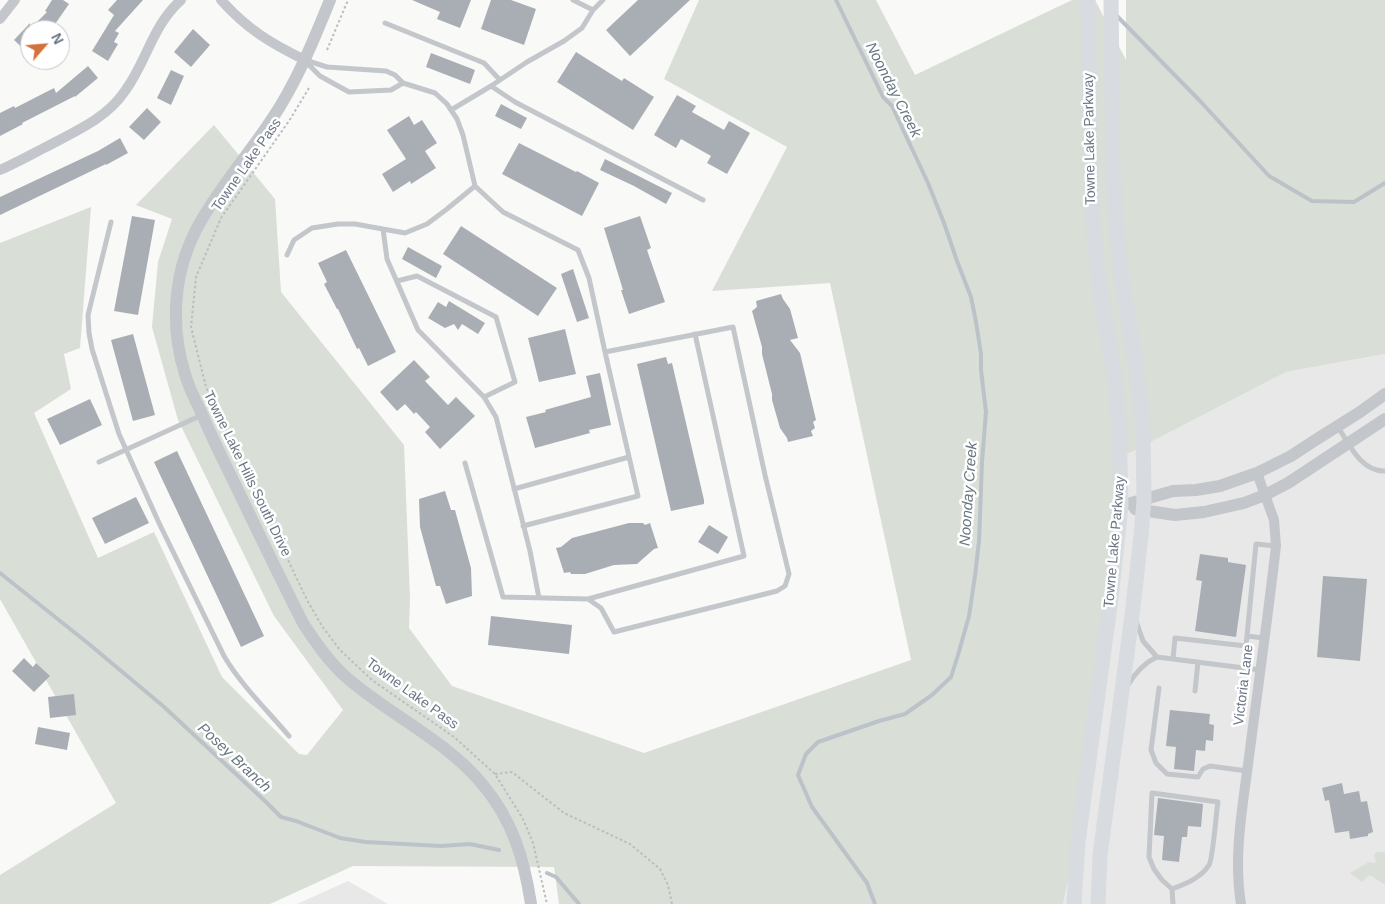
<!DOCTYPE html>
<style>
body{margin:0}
#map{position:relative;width:1385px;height:904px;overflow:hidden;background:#f9f9f7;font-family:Helvetica,sans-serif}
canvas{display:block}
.north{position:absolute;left:20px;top:20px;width:50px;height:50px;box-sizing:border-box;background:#fff;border:1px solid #c4c8ce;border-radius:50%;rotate:63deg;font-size:14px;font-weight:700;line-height:20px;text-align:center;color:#6b7685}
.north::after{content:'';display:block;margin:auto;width:18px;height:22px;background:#d3723d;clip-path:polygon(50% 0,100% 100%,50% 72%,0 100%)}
</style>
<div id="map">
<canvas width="1385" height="904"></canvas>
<div class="north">N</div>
</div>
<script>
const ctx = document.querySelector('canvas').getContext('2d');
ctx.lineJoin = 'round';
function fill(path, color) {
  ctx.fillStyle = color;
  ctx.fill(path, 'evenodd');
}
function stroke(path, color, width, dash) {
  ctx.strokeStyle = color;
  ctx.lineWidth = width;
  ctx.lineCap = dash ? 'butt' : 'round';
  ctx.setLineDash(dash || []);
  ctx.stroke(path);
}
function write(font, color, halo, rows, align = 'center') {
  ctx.font = font + ' Helvetica,sans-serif';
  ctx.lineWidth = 5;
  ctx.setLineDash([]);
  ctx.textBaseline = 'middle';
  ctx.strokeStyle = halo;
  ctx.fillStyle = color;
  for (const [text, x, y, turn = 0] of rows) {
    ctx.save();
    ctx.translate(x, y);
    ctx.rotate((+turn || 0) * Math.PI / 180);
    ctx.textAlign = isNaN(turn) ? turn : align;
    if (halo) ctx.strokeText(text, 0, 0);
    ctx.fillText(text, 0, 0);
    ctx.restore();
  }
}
fill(new Path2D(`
 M1385,354V904H1063L1086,797L1122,457L1286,372Z
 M348,881L388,904H297Z`), '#e7e8e7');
fill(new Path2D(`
 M699,0H876L915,75L1072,0H1095L1126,60V0H1385V354L1286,372L1122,457L1086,797L1063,904H559L554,867L353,866L270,904H0V875L116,803L0,599V243L91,207L80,348L64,354L71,389L34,413L98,558L154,532L222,677L299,754L307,755L343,710L274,616L178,420L152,327L158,262L172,219L136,205L214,125L275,199L281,292L404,445L410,598L409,628L452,686L644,753L911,660L830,283L712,291L787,147L664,79Z
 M1376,852H1382L1385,853V884C1377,882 1377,877 1369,875L1362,882L1350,873L1369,862L1376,863L1374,856Z`), '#d9ded7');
stroke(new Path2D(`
 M836,0L883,97L892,106L928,183L944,223L957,261L971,297L976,322L981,354V370L986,412L982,462L979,541L975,576L969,616L958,655L951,677L932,695L905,714L879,721L818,742L806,754L798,775L812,807L867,883L875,904
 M1116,15L1201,102L1269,176L1312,201L1354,202L1385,183
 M0,573L89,644L163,706L266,802L281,817L296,821L340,838L366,842L441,846L470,844L499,850
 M547,873L556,877L579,904`), '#bbc3c9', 4);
fill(new Path2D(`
 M52,0H63L69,4L51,30H30V55L14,40L30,23V29L47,12L45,11Z
 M117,0H143L115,31L119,33L114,42L118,44L108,61L92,51L114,15L108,10Z
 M412,0H471L460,28L437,19L440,12Z
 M491,0H511L536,9L524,45L481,29Z
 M638,0H690L630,56L606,30Z
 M193,29L210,45L191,67L174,52Z
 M576,52L622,81L624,78L654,97L633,130L557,82Z
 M431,53L475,70L470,84L426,67Z
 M88,66L98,78L75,97V96L22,123L23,124L0,136V113L14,106L15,108L54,88L56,93Z
 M171,70L184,76L171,105L157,98Z
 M677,95L696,106L692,112L724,130L729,121L750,133L727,174L707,163L711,156L681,139L676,148L654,135Z
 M501,104L527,118L521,129L495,116Z
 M147,108L161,122L144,140L129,127Z
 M409,116L414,125L422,120L437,143L425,151L436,168L411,184L410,181L393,192L382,174L406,159L387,130Z
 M120,138L128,153L106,165V164L0,215V197L98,151Z
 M519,143L576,172L577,171L599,183L582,216L502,174Z
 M605,159L672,193L666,204L634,186L600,170Z
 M132,216L155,220L138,315L114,311Z
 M640,216L651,248L647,250L665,302L629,314L621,290H623L604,228Z
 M461,226L557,288L538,316L443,254Z
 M408,247L442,266L436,278L402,259Z
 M346,250L396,352L368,366L359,348L357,349L338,309H337L324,284L327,282L318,263Z
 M573,269L589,318L577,322L561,274Z
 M781,294L783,299L790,309L798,338L790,340L800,353L816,420L813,422L815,428L811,431L813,436L788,442L787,438L780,428L772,400V394L762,354V347L752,311L757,307L756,301Z
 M449,301L485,323L478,334L462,324L458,330L454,324L445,328L428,318L438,302L446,307Z
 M565,329L576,374L539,382L528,338Z
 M133,334L155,415L133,421L111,340Z
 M666,357L668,364L672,363L704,500V504L671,511L637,364Z
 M414,360L430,377L425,381L448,405L456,397L475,416L440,449L425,432L430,427L416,412L414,414L405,404L397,411L380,392Z
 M600,373L611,425L589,430L590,433L535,448L526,417L546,412L545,410L591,397L586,376Z
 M90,399L102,425L60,445L47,419Z
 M177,451L264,636L241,647L154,462Z
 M445,491L451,510H455L471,568L472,596L446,604L440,586H436L420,527L419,499Z
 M136,497L149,523L105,544L92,518Z
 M629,523H643L645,525L650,523L658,548L654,549L637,564L614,565L585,574H571L570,572L564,573L556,548L561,547L572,538Z
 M709,525L728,537L718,554L698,542Z
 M1200,554L1228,558V562L1246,565L1236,637L1195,631L1202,581L1196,580Z
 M1323,576L1367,579L1360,661L1317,657Z
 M491,616L572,625L569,654L488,645Z
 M24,658L33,667L36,663L50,676L34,692L12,671Z
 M74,694L76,715L50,718L48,697Z
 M1170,710L1210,714L1209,724L1214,725L1213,741L1206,740L1205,751L1196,750L1194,771L1174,769L1176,747L1166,746Z
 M38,727L70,733L67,750L35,744Z
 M1342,783L1344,794L1359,791L1361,802L1367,801L1373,832L1368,834V836L1350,839L1349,831L1335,833L1329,800L1325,801L1322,788Z
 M1158,798L1203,804L1201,827L1188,826L1187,837H1182L1179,862L1162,860L1164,836L1154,835Z`), '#a9aeb5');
stroke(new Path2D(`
 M327,50L348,0
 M309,88L289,121L221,218L196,277L191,327L206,387L307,600L322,626L340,650L372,680L454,737L495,774L523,819L533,843L547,904
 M495,774L512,772L564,813L630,844L660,869L668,885L672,904`), '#bbbdc0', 2, [2.5, 2.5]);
stroke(new Path2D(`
 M573,0L593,10
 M385,23L484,63L500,80
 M305,60L327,67L386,71L395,75L403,83L435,93L447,104L457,119L463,135L475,186L503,212L578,250L589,278L605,352L733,327L765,475L789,574L785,586L777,591L614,632L601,608L588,599L503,597L465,463
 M305,61L320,76L349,92L391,90L403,83
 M491,86L515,102L703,200
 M451,110L491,86L527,62L564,41L582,28L593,10L603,0
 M111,222L88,315L89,333L92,349L119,434L159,523L224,656C241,685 267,710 289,736
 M383,229L387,259L418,330L484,397L496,417L530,551L539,598
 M287,255L294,240L312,228L338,224H355L405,233L427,224L447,209L475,186
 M397,281L417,276L496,317L515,382L484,397
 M1338,427C1349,444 1361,472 1385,471
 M99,462L202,415
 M514,489L629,457
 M523,526L638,496L605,352
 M588,599L744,556L695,334
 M1136,621L1143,641L1157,657
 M1247,636L1264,638
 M1173,659L1175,638L1246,646L1256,544L1276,546
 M1128,685C1135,673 1144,663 1157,657L1260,670
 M1159,688L1151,750L1156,763L1167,774L1198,777L1203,769L1210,766L1247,771
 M1195,691L1198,662
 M1172,889C1185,884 1201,878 1209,865C1213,859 1216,813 1218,802L1152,793L1149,857L1154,869L1162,880L1172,889L1173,904`), '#c3c6ca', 5);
stroke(new Path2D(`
 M221,0C247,29 270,43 305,60
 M0,19L15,0
 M0,170C16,163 32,154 48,146C76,131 107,118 125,91C147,61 152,26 181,0
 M1241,904C1233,855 1243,805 1249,757C1258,687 1268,616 1276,546L1274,520L1257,473`), '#c3c6ca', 10);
stroke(new Path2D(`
 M330,0C313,42 296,84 270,122C248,155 221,186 201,221C174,267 169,323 185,374C189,387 195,400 201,412C211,435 222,458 233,480C256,528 279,576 303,623C315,642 328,661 346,677C389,715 446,740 483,785C513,821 524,859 531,904
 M1121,506L1173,491L1196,490L1220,486L1257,473L1291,456L1317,439L1360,412L1385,394
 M1135,509L1175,515L1204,512L1244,503L1265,495L1288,483L1385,419`), '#c3c6ca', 12);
stroke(new Path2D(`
 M1074,904L1078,842L1111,598L1121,506L1119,425L1115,379L1100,289L1092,216L1088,0
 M1098,904L1100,855L1132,616L1141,536L1144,500L1143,430L1140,393L1123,286L1118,245L1115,206L1113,164L1111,0`), '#d8dbdf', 15);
write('14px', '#6b7685', '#fff', [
 ["Towne Lake Parkway",1090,139,-91],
 ["Towne Lake Pass",247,165,-55],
 ["Towne Lake Hills South Drive",247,474,64],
 ["Towne Lake Parkway",1115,542,-85],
 ["Victoria Lane",1244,685,-83],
 ["Towne Lake Pass",412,694,36]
]);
write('italic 15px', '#677780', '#fff', [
 ["Noonday Creek",893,90,63],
 ["Noonday Creek",969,494,-86],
 ["Posey Branch",234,758,43]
]);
</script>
